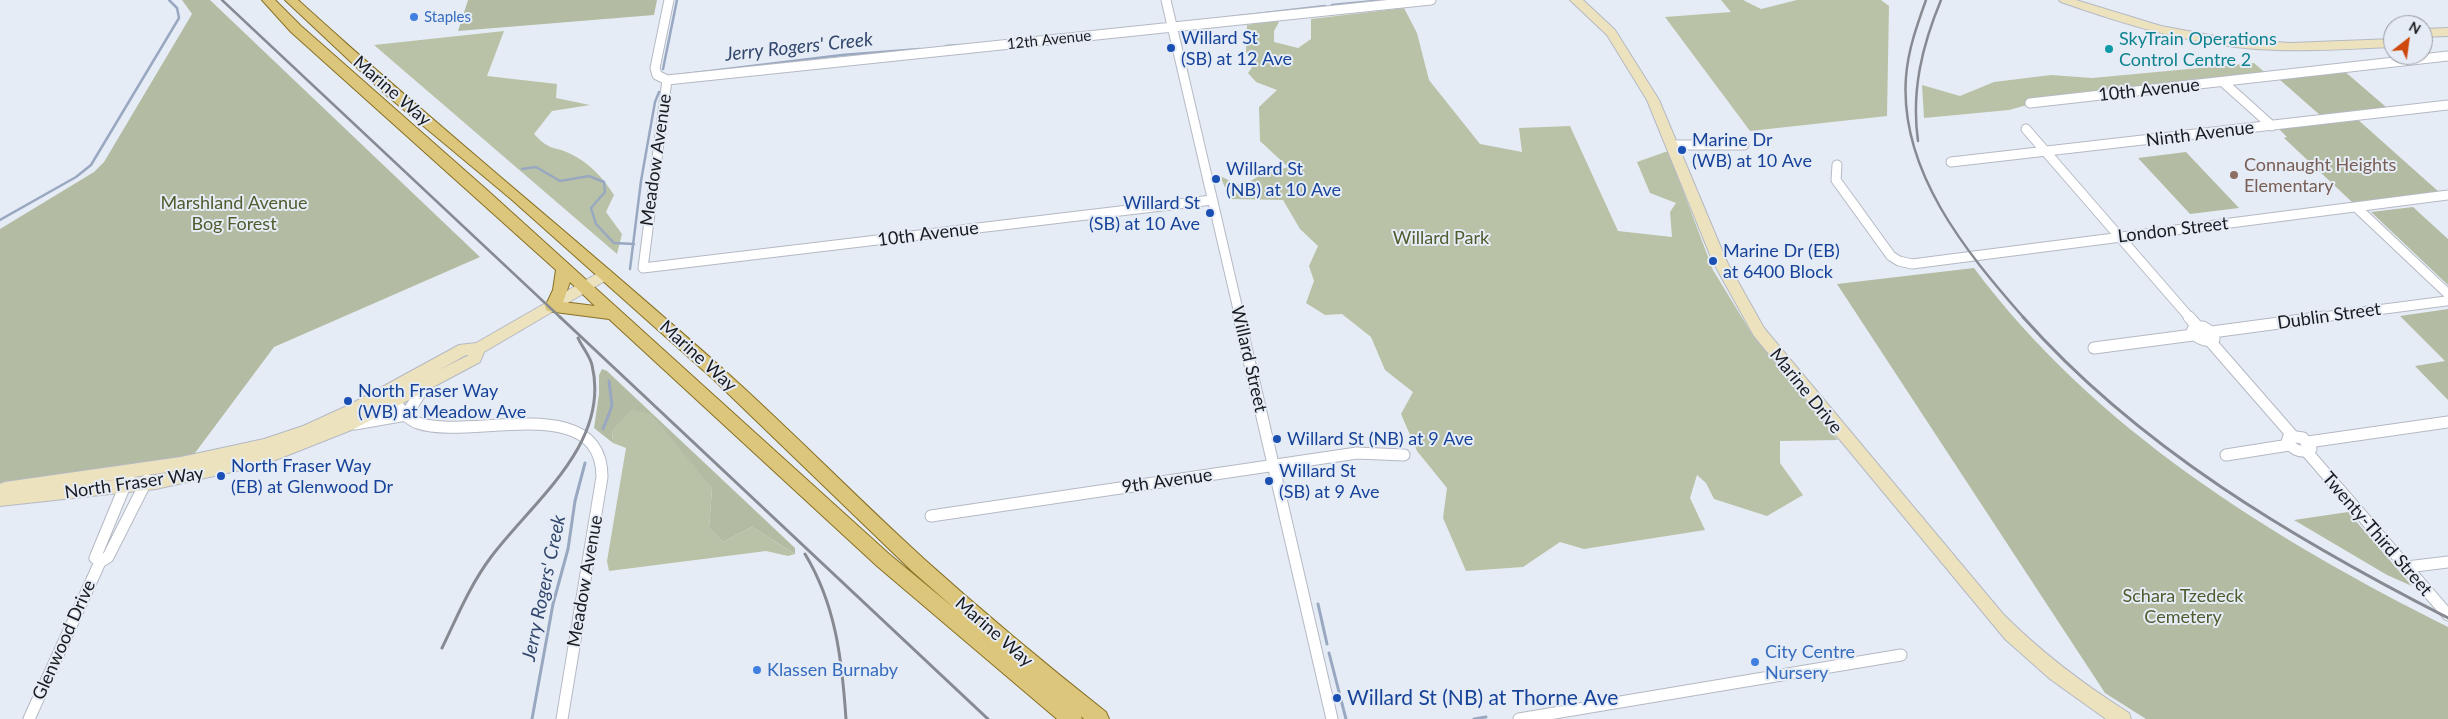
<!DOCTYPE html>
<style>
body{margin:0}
#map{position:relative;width:2448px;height:719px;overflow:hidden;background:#e6ecf6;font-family:Lato,sans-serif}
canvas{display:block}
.north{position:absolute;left:2383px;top:15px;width:50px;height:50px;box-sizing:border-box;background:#e6ecf6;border:1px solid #9498a0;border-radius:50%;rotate:30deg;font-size:14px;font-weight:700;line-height:20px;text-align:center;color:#1a1b1f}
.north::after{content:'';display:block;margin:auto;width:18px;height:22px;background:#ce480e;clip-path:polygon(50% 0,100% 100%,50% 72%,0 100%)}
</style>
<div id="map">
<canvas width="2448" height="719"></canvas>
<div class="north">N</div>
</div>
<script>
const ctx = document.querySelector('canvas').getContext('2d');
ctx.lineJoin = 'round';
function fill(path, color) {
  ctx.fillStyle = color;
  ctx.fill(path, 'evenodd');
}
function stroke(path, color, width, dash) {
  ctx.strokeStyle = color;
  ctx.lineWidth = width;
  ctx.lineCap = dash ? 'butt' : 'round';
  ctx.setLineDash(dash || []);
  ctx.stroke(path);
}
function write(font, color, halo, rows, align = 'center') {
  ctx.font = font + ' Lato,sans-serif';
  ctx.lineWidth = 4;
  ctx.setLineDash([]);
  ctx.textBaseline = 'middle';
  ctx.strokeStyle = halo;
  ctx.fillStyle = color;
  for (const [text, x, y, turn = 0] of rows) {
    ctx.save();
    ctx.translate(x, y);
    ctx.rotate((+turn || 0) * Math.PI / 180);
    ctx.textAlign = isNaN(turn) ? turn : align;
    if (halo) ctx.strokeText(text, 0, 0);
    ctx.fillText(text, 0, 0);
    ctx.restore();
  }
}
fill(new Path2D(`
 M182,0H210L480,257L274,347L192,457L0,483V229L94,172L104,162L192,14Z
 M468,0H657L654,15L458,31Z
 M2343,70L2386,107L2321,116L2279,79Z
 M2356,118L2439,192L2353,203L2284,138L2287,137L2279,129Z
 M2186,152L2239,208L2190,214L2138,158Z
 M2413,207L2448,239V285L2371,212Z
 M1974,268C2094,429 2271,538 2448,627V719H2146L2105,693L1837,284Z
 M2448,309V400L2415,366L2445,361L2400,316Z
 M602,369L607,371L795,548V554L752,527L723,542L709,528L712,488L612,430L613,443L594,428L599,394V375Z
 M2348,512L2412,586L2387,575L2294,520Z`), '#b3bca2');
fill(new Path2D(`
 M1721,0H1743L1761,9L1797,0H1881L1889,6L1887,116L1750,131L1665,17L1731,12Z
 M1404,8L1417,33L1429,80L1480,144L1522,152L1519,128L1570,126L1618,231L1672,237L1670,212L1676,203L1650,193L1637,162L1668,151L1713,270L1752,334L1838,440L1780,441V463L1803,495L1767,516L1714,499L1706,483L1697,475L1690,498L1705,530L1584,549L1560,542L1523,567L1466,571L1443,518L1447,488L1417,451L1401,414L1413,392L1385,370L1371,337L1342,314L1325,315L1306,303L1314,281L1309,266L1318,246L1300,229L1283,200L1230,199L1220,176L1241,186L1263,174L1288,167L1260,141L1259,107L1277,90L1256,82L1248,73L1255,63L1246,52L1247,25L1276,20L1279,22L1274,31V42L1298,48L1311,39V19Z
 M504,31L487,76L557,84L556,98L590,105L552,111L534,134C551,152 552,145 571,154C591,164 603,178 614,195L606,212L622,234L617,254L374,45Z
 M2254,63L2269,76L2045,100L2009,110L1924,118L1922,85L1960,96L1994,82L2051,75L2092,78Z
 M632,409L652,415L712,488L709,528L723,542L752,527L795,554L788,556L766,551L609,571L607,561L626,448L613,443L612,430Z`), '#b9c2a6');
stroke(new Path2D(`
 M1332,5L1385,0
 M1231,17L1325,6
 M946,46L962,45
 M663,69L677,0
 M678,75L842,55L920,49
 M522,169L536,167L560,181L589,176L604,182L605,192L591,208L596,224L614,243L634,244
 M0,220L76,177L91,165L179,18L177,8L169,0
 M630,269L641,181L655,102L659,92`), '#99a8c1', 2.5);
stroke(new Path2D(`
 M603,429L612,406L609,381
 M1318,604L1327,644
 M1329,653L1346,719
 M532,719L553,604L568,549L575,501L585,463
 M1474,719L1486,717`), '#99a8c1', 3);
const streetFar1 = new Path2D(`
 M669,0L655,68L657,75L667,80L1431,0
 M1166,0L1240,318
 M667,80L643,268L1212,200
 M2223,82L2272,126
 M2030,103L2448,56
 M2026,129L2190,318
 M1673,145H1744
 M1951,162L2448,105
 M1837,165L1836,180L1891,256L1899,261L1912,264L2448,195
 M2356,207L2447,293
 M2315,318L2446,301`);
const street = new Path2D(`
 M1239,317L1332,719
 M2189,317L2197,326
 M2194,327H2203L2214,334V339C2205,343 2198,338 2192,332Z
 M2212,332L2324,317
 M2210,341L2292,435
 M2094,348L2193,335
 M391,396C398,406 406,419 418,423C469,441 602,390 602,477L562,719
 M355,424L406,415L425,386
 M2289,436L2303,438L2311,449C2301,454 2294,450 2287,442Z
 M2308,442L2448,422
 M2307,452L2448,615
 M2226,455L2289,445
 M931,516L1357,453L1404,455
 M100,562L95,558L131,471
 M2407,567L2448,562
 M29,719L100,562L108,557L147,480
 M1519,719L1901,655`);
const secondary = new Path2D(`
 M1570,0H1583L1615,30L1659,100L1727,262L1764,328L2003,614C2041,652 2083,684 2129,713L2131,719H2106L2050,679L2005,639L1754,336L1713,262L1647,100L1607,35Z
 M2059,0H2076L2161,26L2231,39L2290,43L2393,39V47C2348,49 2302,52 2256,49C2189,44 2124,24 2061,2Z
 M2448,28V36L2423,37V29Z
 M605,269L610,270L612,274L610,278L484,352L480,362L354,429L263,465L156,489L0,506V484L5,482L181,457L264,439L303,426L349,405L459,345L476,343ZM466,355H469L439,370ZM183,470L156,475L90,483Z`);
const primary = new Path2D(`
 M262,0H275L301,26L487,190L889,554L954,608L912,571L713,379L511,199L385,94L285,0H298C437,127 583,244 723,369C792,431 856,497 924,559C983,612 1044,663 1106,712L1109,719H1084L1081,716L1082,719H1057L877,566L609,319L547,311L545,307L553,290L556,270L291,32ZM570,282L595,306L563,302Z`);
stroke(streetFar1, '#b4b9c3', 11);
stroke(street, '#b4b9c3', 13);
stroke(secondary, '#b4b9c3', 2);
stroke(primary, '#887123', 2);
stroke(streetFar1, '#fff', 9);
stroke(street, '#fff', 11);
fill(secondary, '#ede2be');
fill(primary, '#dcc67c');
stroke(new Path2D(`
 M222,0L561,318
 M1926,0C1917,25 1908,50 1906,77C1899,171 1966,252 2024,318
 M1918,141C1911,91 1922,46 1941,0`), '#878a91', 2.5);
stroke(new Path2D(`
 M560,317L988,719
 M2023,317C2139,448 2294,539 2448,618
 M805,554C836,605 842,660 846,719
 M442,648C457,617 470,585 491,557C532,502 611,444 592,365C590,356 582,347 578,338`), '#878a91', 3);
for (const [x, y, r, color] of [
 [414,17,5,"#3f7fe0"],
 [1171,48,5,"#1a4fb4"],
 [2109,49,5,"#0f9aa8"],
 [1682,150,5,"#1a4fb4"],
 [2234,175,5,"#8d6e63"],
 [1216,179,5,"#1a4fb4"],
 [1210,213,5,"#1a4fb4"],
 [1713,261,5,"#1a4fb4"],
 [348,401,5,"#1a4fb4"],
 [1277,439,5,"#1a4fb4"],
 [221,476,5,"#1a4fb4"],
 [1269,481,5,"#1a4fb4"],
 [1755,662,5,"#3f7fe0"],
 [757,670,5,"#3f7fe0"],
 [1337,698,5,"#1a4fb4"]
]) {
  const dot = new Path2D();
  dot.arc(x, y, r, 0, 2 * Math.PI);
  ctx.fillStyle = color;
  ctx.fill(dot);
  stroke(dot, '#e6ecf6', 2);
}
write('15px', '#366cbe', '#e6ecf6', [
 ["Staples",424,17]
], 'left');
write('15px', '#1a1b1f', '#e6ecf6', [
 ["12th Avenue",1049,40,-6]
]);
write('18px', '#164399', '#e6ecf6', [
 ["Willard St",1181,38],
 ["(SB) at 12 Ave",1181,59],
 ["Marine Dr",1692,140],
 ["(WB) at 10 Ave",1692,161],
 ["Willard St",1226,169],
 ["(NB) at 10 Ave",1226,190],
 ["Willard St",1200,203,"right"],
 ["(SB) at 10 Ave",1200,224,"right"],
 ["Marine Dr (EB)",1723,251],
 ["at 6400 Block",1723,272],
 ["North Fraser Way",358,391],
 ["(WB) at Meadow Ave",358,412],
 ["Willard St (NB) at 9 Ave",1287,439],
 ["North Fraser Way",231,466],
 ["(EB) at Glenwood Dr",231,487],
 ["Willard St",1279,471],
 ["(SB) at 9 Ave",1279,492]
], 'left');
write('18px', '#0d838f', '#e6ecf6', [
 ["SkyTrain Operations",2119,39],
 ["Control Centre 2",2119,60]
], 'left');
write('18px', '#1a1b1f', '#e6ecf6', [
 ["10th Avenue",2149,90,-6],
 ["Marine Way",392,91,41],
 ["Ninth Avenue",2200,134,-7],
 ["Meadow Avenue",656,160,-82],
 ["London Street",2173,230,-7],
 ["10th Avenue",928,234,-7],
 ["Dublin Street",2329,316,-8],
 ["Marine Way",698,356,42],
 ["Willard Street",1249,359,77],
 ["Marine Drive",1806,391,51],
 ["9th Avenue",1167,481,-8],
 ["North Fraser Way",134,483,-8],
 ["Twenty-Third Street",2377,534,49],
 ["Meadow Avenue",585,581,-80],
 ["Marine Way",994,632,41],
 ["Glenwood Drive",64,640,-66]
]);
write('18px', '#785e54', '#e6ecf6', [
 ["Connaught Heights",2244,165],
 ["Elementary",2244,186]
], 'left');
write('18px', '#4f5c2e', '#e6ecf6', [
 ["Marshland Avenue",234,203],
 ["Bog Forest",234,224],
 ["Willard Park",1441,238],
 ["Schara Tzedeck",2183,596],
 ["Cemetery",2183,617]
]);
write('18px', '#366cbe', '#e6ecf6', [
 ["City Centre",1765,652],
 ["Nursery",1765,673],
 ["Klassen Burnaby",767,670]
], 'left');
write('italic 19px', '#32476d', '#e6ecf6', [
 ["Jerry Rogers' Creek",799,47,-6],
 ["Jerry Rogers' Creek",544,588,-78]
]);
write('21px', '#164399', '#e6ecf6', [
 ["Willard St (NB) at Thorne Ave",1347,698]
], 'left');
</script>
